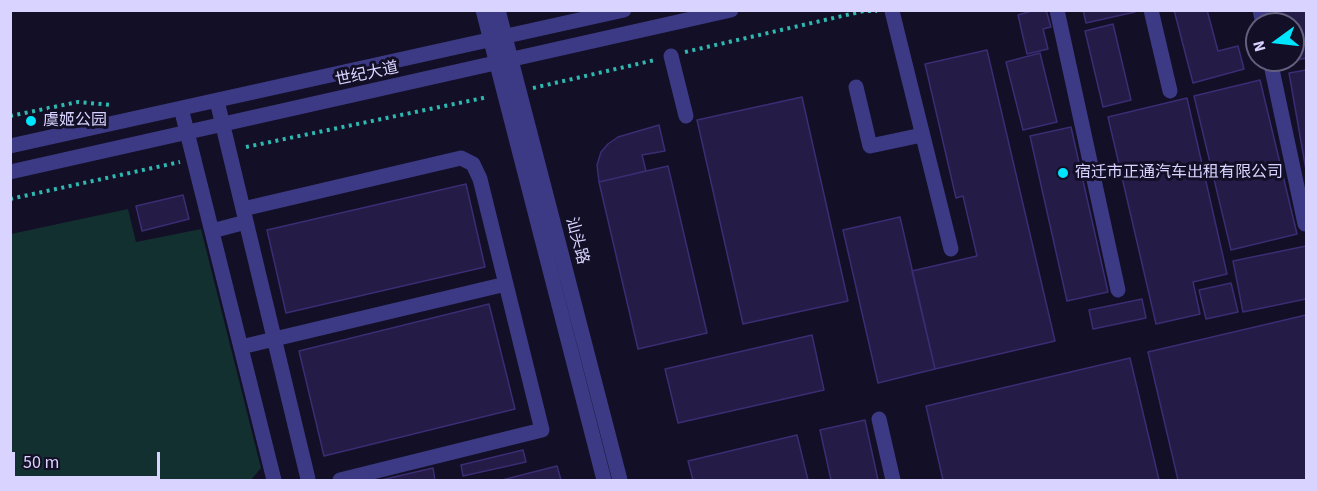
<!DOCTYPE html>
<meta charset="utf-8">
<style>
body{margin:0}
#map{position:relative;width:1317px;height:491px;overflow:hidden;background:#130f26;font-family:"Source Sans 3",sans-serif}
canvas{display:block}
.frame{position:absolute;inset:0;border:12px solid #d9d4ff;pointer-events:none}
.north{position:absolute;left:1245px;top:12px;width:60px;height:60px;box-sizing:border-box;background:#130f26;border:2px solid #625e7d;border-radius:50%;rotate:255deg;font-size:16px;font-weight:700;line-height:24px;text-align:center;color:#d9d4ff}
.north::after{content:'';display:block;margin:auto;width:21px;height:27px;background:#00e5ff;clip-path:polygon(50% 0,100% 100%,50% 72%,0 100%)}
.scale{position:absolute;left:12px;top:452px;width:148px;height:27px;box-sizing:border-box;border:3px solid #d9d4ff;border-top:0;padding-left:8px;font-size:18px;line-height:21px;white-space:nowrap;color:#d9d4ff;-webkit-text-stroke:4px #130f26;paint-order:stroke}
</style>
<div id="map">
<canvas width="1317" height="491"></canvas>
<div class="frame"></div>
<div class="north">N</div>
<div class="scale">50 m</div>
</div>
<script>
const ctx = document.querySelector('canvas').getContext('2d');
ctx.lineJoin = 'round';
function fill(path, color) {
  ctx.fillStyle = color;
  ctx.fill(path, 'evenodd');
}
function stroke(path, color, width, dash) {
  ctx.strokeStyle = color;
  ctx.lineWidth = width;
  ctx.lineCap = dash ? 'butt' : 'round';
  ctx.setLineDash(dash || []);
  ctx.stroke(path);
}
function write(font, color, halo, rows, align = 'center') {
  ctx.font = font + ' "Source Sans 3","Noto Sans SC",sans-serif';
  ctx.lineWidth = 6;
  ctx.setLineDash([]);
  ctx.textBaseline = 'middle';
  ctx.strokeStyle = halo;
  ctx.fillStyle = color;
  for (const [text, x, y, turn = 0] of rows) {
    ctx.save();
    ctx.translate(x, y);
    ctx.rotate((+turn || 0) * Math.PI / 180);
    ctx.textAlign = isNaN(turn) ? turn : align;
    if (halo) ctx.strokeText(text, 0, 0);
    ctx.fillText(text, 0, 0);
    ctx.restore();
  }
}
fill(new Path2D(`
 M128,209L136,242L201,229L261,468L251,480H11V234Z`), '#12302f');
const building = new Path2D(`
 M1035,10H1046L1051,27L1043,29L1048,49L1027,54L1018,15Z
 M1083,10H1134L1135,12L1086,23Z
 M1174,10H1207L1218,51L1238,46L1244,69L1193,83Z
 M1275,10H1306V58L1289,62L1288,60H1293V24H1279Z
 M1113,24L1131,100L1103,107L1085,31Z
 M987,50L1055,341L935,369L912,271L977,256L963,196L956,198L925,64Z
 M1040,53L1057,122L1023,130L1006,62Z
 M1306,70V170L1289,73Z
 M1260,80L1297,234L1231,250L1194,96Z
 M802,97L848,301L743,324L697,120Z
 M1187,98L1227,274L1193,282L1200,314L1156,324L1108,117Z
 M659,125L665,151L642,155L646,171L599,182L597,165L601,152L608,144L618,137Z
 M1071,127L1108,292L1067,301L1030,136Z
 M668,166L707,333L638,349L599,182Z
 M466,184L485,267L286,313L267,230Z
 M183,195L189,219L142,231L136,206Z
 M900,217L935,369L878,383L843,230Z
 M1306,246V299L1243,312L1233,261Z
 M1231,283L1238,312L1206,319L1199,290Z
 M1142,299L1146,318L1093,329L1089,310Z
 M489,304L515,409L324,456L299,351Z
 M1306,315V480H1178L1148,352Z
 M812,335L824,390L678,423L665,369Z
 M1130,358L1159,480H943L926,406Z
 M865,420L878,480H831L820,430Z
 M797,435L808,480H693L688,461Z
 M523,450L526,462L463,476L461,465Z
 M557,466L561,480H502Z
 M433,468L435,480H381Z`);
fill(building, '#241b47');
stroke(building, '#3b2d73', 1.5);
stroke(new Path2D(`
 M685,52L864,11H877
 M533,88L655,60
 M10,116L78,102L112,105
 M246,147L488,97
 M10,199L180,162`), '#2fb8b0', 4, [3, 4.5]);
stroke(new Path2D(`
 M483,10L604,480
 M498,10L620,480
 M1057,10L1118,290
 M1151,10L1170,91
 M1260,10L1263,24
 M892,11L951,249
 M671,56L686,116
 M1270,60L1305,224
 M856,87L870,146L922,135
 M217,101L308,479
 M181,108L274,480
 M10,146L624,10
 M10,172L731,10
 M243,209L461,158L473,164L480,179L542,430L340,480
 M212,231L246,222
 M241,347L506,284
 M879,419L893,480`), '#3d3a85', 15);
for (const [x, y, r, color] of [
 [31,121,6,"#00e5ff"],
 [1063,173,6,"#00e5ff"]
]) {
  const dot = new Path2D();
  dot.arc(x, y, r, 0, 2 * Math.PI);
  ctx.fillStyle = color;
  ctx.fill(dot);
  stroke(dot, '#130f26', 2);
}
write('16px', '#d9d4ff', '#130f26', [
 ["世纪大道",367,75,-12],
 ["汕头路",576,241,75]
]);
write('16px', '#d9d4ff', '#130f26', [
 ["虞姬公园",43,121],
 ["宿迁市正通汽车出租有限公司",1075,173]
], 'left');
</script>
